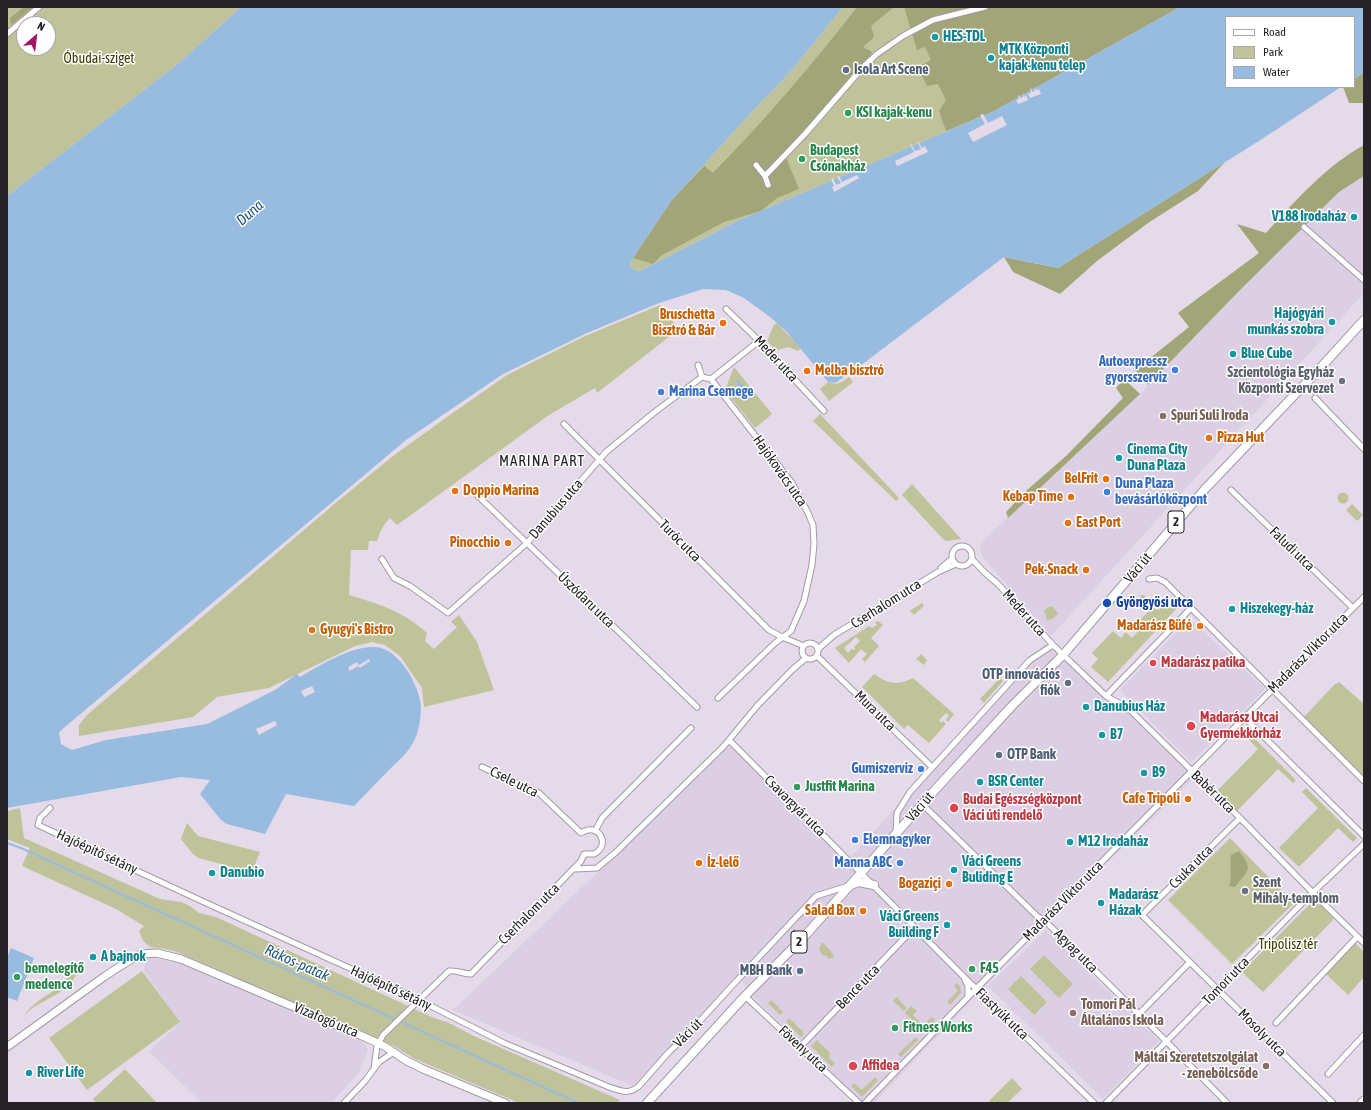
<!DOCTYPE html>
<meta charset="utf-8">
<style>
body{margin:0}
#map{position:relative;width:1371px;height:1110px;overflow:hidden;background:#e4dae9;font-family:"Asap Condensed",sans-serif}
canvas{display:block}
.frame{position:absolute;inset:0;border:8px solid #262228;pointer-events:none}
.legend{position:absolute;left:1225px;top:16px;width:130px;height:72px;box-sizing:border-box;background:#fff;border:1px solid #a8a7a9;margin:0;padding:5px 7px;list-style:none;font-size:12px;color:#262228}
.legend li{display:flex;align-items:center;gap:8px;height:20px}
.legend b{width:20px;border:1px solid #a8a7a9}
.north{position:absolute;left:16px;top:16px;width:40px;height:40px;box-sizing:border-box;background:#fff;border:1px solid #a8a7a9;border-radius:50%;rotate:28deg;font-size:11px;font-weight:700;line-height:16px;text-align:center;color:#262228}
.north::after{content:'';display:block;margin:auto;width:14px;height:18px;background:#9e1664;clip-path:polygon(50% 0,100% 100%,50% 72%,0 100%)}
</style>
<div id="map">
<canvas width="1371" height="1110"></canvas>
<div class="frame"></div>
<ul class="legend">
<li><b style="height:5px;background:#fff"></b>Road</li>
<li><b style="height:11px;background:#c0c399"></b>Park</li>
<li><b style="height:11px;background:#98bcdf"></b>Water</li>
</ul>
<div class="north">N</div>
</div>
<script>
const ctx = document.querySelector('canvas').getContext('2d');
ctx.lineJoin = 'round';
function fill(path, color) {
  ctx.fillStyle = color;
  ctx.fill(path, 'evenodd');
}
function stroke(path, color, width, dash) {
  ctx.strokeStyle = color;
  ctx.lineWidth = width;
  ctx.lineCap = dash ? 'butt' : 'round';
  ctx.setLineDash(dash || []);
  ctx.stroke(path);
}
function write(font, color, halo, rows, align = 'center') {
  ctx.font = font + ' "Asap Condensed",sans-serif';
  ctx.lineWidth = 3;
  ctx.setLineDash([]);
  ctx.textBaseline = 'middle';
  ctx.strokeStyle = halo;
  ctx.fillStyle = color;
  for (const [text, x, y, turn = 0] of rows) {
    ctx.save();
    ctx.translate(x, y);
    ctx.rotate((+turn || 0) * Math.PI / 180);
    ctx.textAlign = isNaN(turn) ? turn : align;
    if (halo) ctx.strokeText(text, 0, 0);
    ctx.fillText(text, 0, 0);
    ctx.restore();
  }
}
fill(new Path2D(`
 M1364,176V293L1051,636L982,556L980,546L988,536L1140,394L1239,291L1339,192Z
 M1190,619L1265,689L1191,762L1120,690Z
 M1044,645L1071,657L1195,777L1048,920L874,1103H863L758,1001L738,976L633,1086L453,1010L617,854L726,748L731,746L847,861Z
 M1046,930L1159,1041L1103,1099L988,986Z
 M148,946L164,948L175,951L364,1033L362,1041L368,1050L358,1074L331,1103H202L149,1051L180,1023L144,971Z`), '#dccee3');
fill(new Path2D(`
 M7,7H241L179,63L7,196ZM24,24H48V48H24Z
 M843,7H1180L994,111L737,221L642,270L637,271L632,268L630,265L633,258L671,201L748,116L791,71Z
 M660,305L679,329L597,393L595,388L549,415L397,525L390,518C383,525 380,532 377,541H369L368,550H351L349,595C379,604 403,611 427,633L425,641L434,649L457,627L451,622L459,615L477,642L494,690L424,707L422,688L400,656L385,645L372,642L355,646L269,688L217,697L193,717L79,736V725L87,715L338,501L393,456L447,417L507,375L583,337Z
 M777,323L801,348L798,351L788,347L778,350L772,346L767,341L774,325Z
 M734,367L772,414L755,428L725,390Z
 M849,377L853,382L829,401L820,389L828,382C837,386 842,382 849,377Z
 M820,414L899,498L896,501L813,421Z
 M912,484L961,539L946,541L943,539L902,495Z
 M1337.5 498a5.5 5.5 0 1 1 11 0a5.5 5.5 0 1 1-11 0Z
 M1352,504L1363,515L1357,521L1346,510Z
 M1141,595H1144L1146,597L1147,601L1142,606H1140L1136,603Z
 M1168,600L1177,608L1108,682L1091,667L1098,659L1092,653L1113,631L1121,638L1126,632L1132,638L1141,628L1138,622L1152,608L1159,610Z
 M922,603L924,606L914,615L910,611Z
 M1051,606L1055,609L1058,614L1052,619L1047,620L1044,610Z
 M878,621L883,625L871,638L879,646L865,662L862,659L867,654L861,649L849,663L835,648L869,626L872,628L877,625L875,622ZM856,637L860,641L854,647L855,649L854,650L852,649L848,653L844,648Z
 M921,654L927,660L924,665L916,659Z
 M874,674C889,684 896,686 913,678L954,714L948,722L946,720L949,716L946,713L939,720L941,723L943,721L946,724L929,743L908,725L904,729L862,687Z
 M1000,678L1003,681L984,703L980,699Z
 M1339,682L1364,704V781L1302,719L1334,685Z
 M1250,734L1296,780L1293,783L1278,769L1237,811L1217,791L1258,749L1247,738Z
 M1306,788L1357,838L1353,842L1338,828L1299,867L1279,848L1318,808L1302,792Z
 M20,808L24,838L160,899L181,902L190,906L199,913L216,917L393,999L434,1018L447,1022L474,1036L620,1100L617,1103H519L415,1059L394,1046L175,951C156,945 146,953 139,931L144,926L116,909L22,866L30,848L7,839V811Z
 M187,823L198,836L260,852L252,872L198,858L193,854L181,839Z
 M1230,838L1294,903L1232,964L1168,900Z
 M1315,899L1334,919L1263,992L1242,972Z
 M822,942L830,950L834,957L828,959L826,955L823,956C818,950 819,948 822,942Z
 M1355,943L1364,952V977L1348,995L1326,974Z
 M1044,955L1073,984L1059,998L1030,969Z
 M74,967L80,969L73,980L59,993L34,1007L24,1015C39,995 63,992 74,967Z
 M142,971L180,1022L87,1090L49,1038Z
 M1021,976L1047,1002L1034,1015L1008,989Z
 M957,983L960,986L961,993L950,1005L947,1002L958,990L954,986Z
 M896,997L907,1008L904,1011L893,1001Z
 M771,1000L783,1012L780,1015L768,1003Z
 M911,1006L917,1011L913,1015L920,1022L917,1025L905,1013Z
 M932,1017L935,1020L924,1031L919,1026L921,1024L923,1025Z
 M789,1018L804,1033L801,1037L786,1022Z
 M916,1037L918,1040L901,1057L898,1054Z
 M817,1040L830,1053L829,1058L835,1063L832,1067L811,1046Z
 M125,1069L157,1103H96L93,1099Z
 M875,1077L878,1080L862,1097L851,1086L854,1083L862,1090Z
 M1012,1078L1022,1089L1007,1103H991L989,1101Z`), '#c0c399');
fill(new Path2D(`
 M24,7H33L11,25L10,18Z
 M857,7H894L871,26L874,37L863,47L872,52L864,66L785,155L799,189L777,198L761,211L724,222L662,255L653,264L633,258L671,201L704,166L713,173C764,121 812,65 857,7Z
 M904,7H1180L994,111L946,131L939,111L946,100L938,84L927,86L918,67L931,60L925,47L917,50Z
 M1364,73V103H1349L1343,87H1354V79Z
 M1364,145V176L1339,192L1239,291L1148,385L1135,370L1189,327L1178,313L1259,253L1237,224L1266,233C1294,202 1327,165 1364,145Z
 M1225,162L1198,191L1148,223L1097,261L1060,294L1013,272L1004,257L1058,268Z
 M1124,379L1140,394L1008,518L1006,512L1026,491L1066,456L1123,398L1116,388Z
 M1239,851C1254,870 1248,870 1235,887L1229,886C1233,876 1229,866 1231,855Z`), '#a2a577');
fill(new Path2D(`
 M241,7H843L791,71L748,116L671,201L633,258L630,265L632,268L637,271L642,270L737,221L994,111L1180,7H1364V73L1354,79V17H1226V87H1341L1262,139L1058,268L1004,257L852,372L835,383L828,382L786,331L770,317L744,298L726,290L703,289L659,303L587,333L503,374L406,440L59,732L61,744L72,750L106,740L207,724L275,690L297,674L300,677C320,665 351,646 375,647C399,648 419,685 421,706C421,716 419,732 414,741C408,753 397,762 388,771C376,783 365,795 354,806L286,794L265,834L227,824L221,820L200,794L210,780L181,777L7,808V196L179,63Z
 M736,379L745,387L751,400L740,394Z
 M11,948L34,958L17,1001L7,997V958Z`), '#98bcdf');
fill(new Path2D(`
 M1034,86L1036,90L1039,89L1041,94L1030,98L1028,94L1031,93L1030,89L1031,88L1032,92L1035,91Z
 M1022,93L1024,97L1026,95L1028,100L1018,104L1016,100L1019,99L1018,96L1019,95L1020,98L1023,97Z
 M983,114L988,123L1002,116L1007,125L973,142L968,133L985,124L980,115Z
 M917,141H918L922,148L925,146L928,152L897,166L895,161L914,152L910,144H911L915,151L921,149Z
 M857,175L859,178L834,192L832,187L834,186L831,179L833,178L836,185L841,183L837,177L839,176L842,182Z
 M369,659L370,661L360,668L358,666L350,671L348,668L350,666L357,662L359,665Z
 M312,686L315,692L304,697L301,691Z
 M275,721L277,725L259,735L256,729Z`), '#e4dae9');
stroke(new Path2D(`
 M7,843L21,848L578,1103`), '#98bcdf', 2);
const street = new Path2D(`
 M7,34L39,7
 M756,165L765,176L805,134L864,66L877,54L903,36L933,20L985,7
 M765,176L768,185
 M1304,227L1364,280
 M726,309L752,334L824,411
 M698,365L702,377L711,379L792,483L808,513L813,525L814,544L812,565L804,601L791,631L775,643L718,698
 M711,379L759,341
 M1315,398L1364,449
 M564,424L769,630L782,637L804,646
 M1231,490L1353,608
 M475,493L697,707
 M952 556a10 10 0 1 1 20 0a10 10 0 1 1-20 0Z
 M382,559L394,578L410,586L448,613L527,543L606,452L656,411L702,377
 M972,559L984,572L998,584L1053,645L1106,696L1128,708L1240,818L1313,893L1364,943
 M941,568L952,559
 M1149,579L1157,578L1165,582L1364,781
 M802 651a8 8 0 1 1 16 0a8 8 0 1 1-16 0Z
 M818,649L834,635L938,572L956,564
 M817,656L932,767
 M1106,696L1191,608
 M1245,718L1364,836
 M729,740L964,977L1094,1103
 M922,804L1038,917L1044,920L1167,1042L1227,1103
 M50,808L40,818L38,825L204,902L411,996L504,1043L609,1087C621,1091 629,1095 639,1086L668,1053L690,1032L730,988L816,896L848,886
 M1240,818L1142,915L1333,1103
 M595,831L602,818L691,728
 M896,833L897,813L910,792L1030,660L1053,645
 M574,869L597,868L615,853L724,746L757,706L792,670L806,658
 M965,980L968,986V997
 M745,996L859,1103
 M1139,1014L1190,962
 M1276,1023L1357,937
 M800,1047L915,927
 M374,1069L377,1046L383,1035L449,971C457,970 464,974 471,974L581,861L584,854H594C612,845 598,821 581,833L539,793L482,767
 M1328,1074L1364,1035
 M344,1103L365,1081L379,1062L394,1052
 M865,1103L968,997L1364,597
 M1106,1103L1307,898L1364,844`);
const secondary = new Path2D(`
 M7,1047L105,976L133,958L142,954L157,953L181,959L360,1035L384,1046L407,1061L423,1069L505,1103
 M1361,1103L1364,1100`);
const primary = new Path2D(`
 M851,885L858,882L874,885
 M647,1103L745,996L803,938L934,791L1011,707L1063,655L1205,489L1323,365L1364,320`);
stroke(street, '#a49aa8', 7);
stroke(secondary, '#a49aa8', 9);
stroke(primary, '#a49aa8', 10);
stroke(street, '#fff', 5);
stroke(secondary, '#fff', 7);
stroke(primary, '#fff', 8);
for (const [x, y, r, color] of [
 [935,37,4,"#0f9aa8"],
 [991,58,4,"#0f9aa8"],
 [846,70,4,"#5c6f8a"],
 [848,113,4,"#2e9e5b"],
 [802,159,4,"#2e9e5b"],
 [1354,217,4,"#0f9aa8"],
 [1332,322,4,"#0f9aa8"],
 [723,323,4,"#e8710a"],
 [1233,354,4,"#0f9aa8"],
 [1175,370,4,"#3f7fe0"],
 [807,371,4,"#e8710a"],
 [1342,381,4,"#6b7280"],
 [661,392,4,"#3f7fe0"],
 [1163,416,4,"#8d6e63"],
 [1209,438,4,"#e8710a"],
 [1119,458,4,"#0f9aa8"],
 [1106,479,4,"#e8710a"],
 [455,491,4,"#e8710a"],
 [1107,492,4,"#3f7fe0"],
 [1071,497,4,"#e8710a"],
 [1068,523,4,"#e8710a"],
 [508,543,4,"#e8710a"],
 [1086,570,4,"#e8710a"],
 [1107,603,5,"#1a4fb4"],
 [1232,609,4,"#0f9aa8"],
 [1200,626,4,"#e8710a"],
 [312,630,4,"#e8710a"],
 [1153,663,4,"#e0444e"],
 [1068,683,4,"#5c6f8a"],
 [1086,707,4,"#0f9aa8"],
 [1191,726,5,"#e0444e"],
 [1102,735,4,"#0f9aa8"],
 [999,755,4,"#5c6f8a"],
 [921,769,4,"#3f7fe0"],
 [1144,773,4,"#0f9aa8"],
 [980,782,4,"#0f9aa8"],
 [797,787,4,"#2e9e5b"],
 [1188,799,4,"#e8710a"],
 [954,808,5,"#e0444e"],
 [855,840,4,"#3f7fe0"],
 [1070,842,4,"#0f9aa8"],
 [699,863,4,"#e8710a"],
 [900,863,4,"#3f7fe0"],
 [954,870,4,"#0f9aa8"],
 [212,873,4,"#0f9aa8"],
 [949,884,4,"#e8710a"],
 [1245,891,4,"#6b7280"],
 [1101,903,4,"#0f9aa8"],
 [863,911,4,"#e8710a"],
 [947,925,4,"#0f9aa8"],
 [93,957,4,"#0f9aa8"],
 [972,969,4,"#2e9e5b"],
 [800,971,4,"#5c6f8a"],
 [17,977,4,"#2e9e5b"],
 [1073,1013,4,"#8d6e63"],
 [895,1028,4,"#2e9e5b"],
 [853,1066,5,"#e0444e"],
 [1266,1066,4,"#8d6e63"],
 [29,1073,4,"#0f9aa8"]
]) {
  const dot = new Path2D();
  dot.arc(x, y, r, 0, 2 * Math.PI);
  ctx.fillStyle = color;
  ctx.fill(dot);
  stroke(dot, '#fff', 1.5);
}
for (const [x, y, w] of [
 [1176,522,16],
 [799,942,16]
]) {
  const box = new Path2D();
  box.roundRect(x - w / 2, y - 11, w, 22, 3);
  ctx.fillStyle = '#fff';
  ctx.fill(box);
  stroke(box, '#262228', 1);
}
write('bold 13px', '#262228', null, [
 ["2",1176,522],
 ["2",799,942]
]);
write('bold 14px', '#0d838f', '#fff', [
 ["HES-TDL",943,37],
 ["MTK Központi",999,50],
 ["kajak-kenu telep",999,66],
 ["V188 Irodaház",1346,217,"right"],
 ["Hajógyári",1324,314,"right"],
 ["munkás szobra",1324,330,"right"],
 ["Blue Cube",1241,354],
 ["Cinema City",1127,450],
 ["Duna Plaza",1127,466],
 ["Hiszekegy-ház",1240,609],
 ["Danubius Ház",1094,707],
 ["B7",1110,735],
 ["B9",1152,773],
 ["BSR Center",988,782],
 ["M12 Irodaház",1078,842],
 ["Váci Greens",962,862],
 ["Buliding E",962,878],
 ["Danubio",220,873],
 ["Madarász",1109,895],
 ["Házak",1109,911],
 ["Váci Greens",939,917,"right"],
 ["Building F",939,933,"right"],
 ["A bajnok",101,957],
 ["River Life",37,1073]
], 'left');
write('14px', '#3d3e04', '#fff', [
 ["Óbudai-sziget",99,59],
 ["Tripolisz tér",1288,945]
]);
write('bold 14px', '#4e5e75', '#fff', [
 ["Isola Art Scene",854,70],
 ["OTP innovációs",1060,675,"right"],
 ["fiók",1060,691,"right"],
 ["OTP Bank",1007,755],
 ["MBH Bank",792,971,"right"]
], 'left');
write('bold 14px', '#27864d', '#fff', [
 ["KSI kajak-kenu",856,113],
 ["Budapest",810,151],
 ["Csónakház",810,167],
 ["Justfit Marina",805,787],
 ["bemelegítő",25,969],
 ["medence",25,985],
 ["F45",980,969],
 ["Fitness Works",903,1028]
], 'left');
write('bold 14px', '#c56008', '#fff', [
 ["Bruschetta",715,315],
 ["Bisztró & Bár",715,331],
 ["Melba bisztró",815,371,"left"],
 ["Pizza Hut",1217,438,"left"],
 ["BelFrit",1098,479],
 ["Doppio Marina",463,491,"left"],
 ["Kebap Time",1063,497],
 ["East Port",1076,523,"left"],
 ["Pinocchio",500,543],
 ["Pek-Snack",1078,570],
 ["Madarász Büfé",1192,626],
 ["Gyugyi's Bistro",320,630,"left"],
 ["Cafe Tripoli",1180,799],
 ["Íz-lelő",707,863,"left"],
 ["Bogaziçi",941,884],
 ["Salad Box",855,911]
], 'right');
write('14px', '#262228', '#fff', [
 ["Meder utca",776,359,47],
 ["Hajókovács utca",780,471,55],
 ["Danubius utca",556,509,-49],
 ["Turóc utca",680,541,45],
 ["Faludi utca",1292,549,44],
 ["Váci út",1138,568,-50],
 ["Úszódaru utca",586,600,44],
 ["Cserhalom utca",886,604,-32],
 ["Meder utca",1024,613,48],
 ["Madarász Viktor utca",1308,653,-45],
 ["Mura utca",875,711,44],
 ["Csele utca",514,782,26],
 ["Babér utca",1213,792,44],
 ["Csavargyár utca",795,806,45],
 ["Váci út",920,807,-49],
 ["Hajóépítő sétány",97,852,25],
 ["Csuka utca",1191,867,-45],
 ["Madarász Viktor utca",1063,901,-45],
 ["Cserhalom utca",529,914,-45],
 ["Agyag utca",1076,951,45],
 ["Tomori utca",1226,981,-46],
 ["Bence utca",858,987,-46],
 ["Hajóépítő sétány",391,988,25],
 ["Fiastyúk utca",1002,1014,44],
 ["Vizafogó utca",326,1020,23],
 ["Váci út",688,1033,-45],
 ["Mosoly utca",1262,1033,45],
 ["Föveny utca",803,1049,43]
]);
write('bold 14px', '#366cbe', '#fff', [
 ["Autoexpressz",1167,362],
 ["gyorsszerviz",1167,378],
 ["Marina Csemege",669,392,"left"],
 ["Duna Plaza",1115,484,"left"],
 ["bevásárlóközpont",1115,500,"left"],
 ["Gumiszerviz",913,769],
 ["Elemnagyker",863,840,"left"],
 ["Manna ABC",892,863]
], 'right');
write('bold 14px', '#5b616d', '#fff', [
 ["Szcientológia Egyház",1334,373],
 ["Központi Szervezet",1334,389],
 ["Szent",1253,883,"left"],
 ["Mihály-templom",1253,899,"left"]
], 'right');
write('bold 14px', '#785e54', '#fff', [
 ["Spuri Suli Iroda",1171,416],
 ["Tomori Pál",1081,1005],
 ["Általános Iskola",1081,1021],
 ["Máltai Szeretetszolgálat",1258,1058,"right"],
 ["- zenebölcsőde",1258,1074,"right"]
], 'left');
write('bold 14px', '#164399', '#fff', [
 ["Gyöngyösi utca",1116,603]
], 'left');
write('bold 14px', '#be3a42', '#fff', [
 ["Madarász patika",1161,663],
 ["Madarász Utcai",1200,718],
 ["Gyermekkórház",1200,734],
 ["Budai Egészségközpont",963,800],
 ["Váci úti rendelő",963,816],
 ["Affidea",862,1066]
], 'left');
write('italic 15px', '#1e5481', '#fff', [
 ["Duna",250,213,-41],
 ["Rákos-patak",297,963,24]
]);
ctx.letterSpacing = '1px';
write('15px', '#262228', '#fff', [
 ["MARINA PART",542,461]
]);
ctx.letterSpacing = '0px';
</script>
